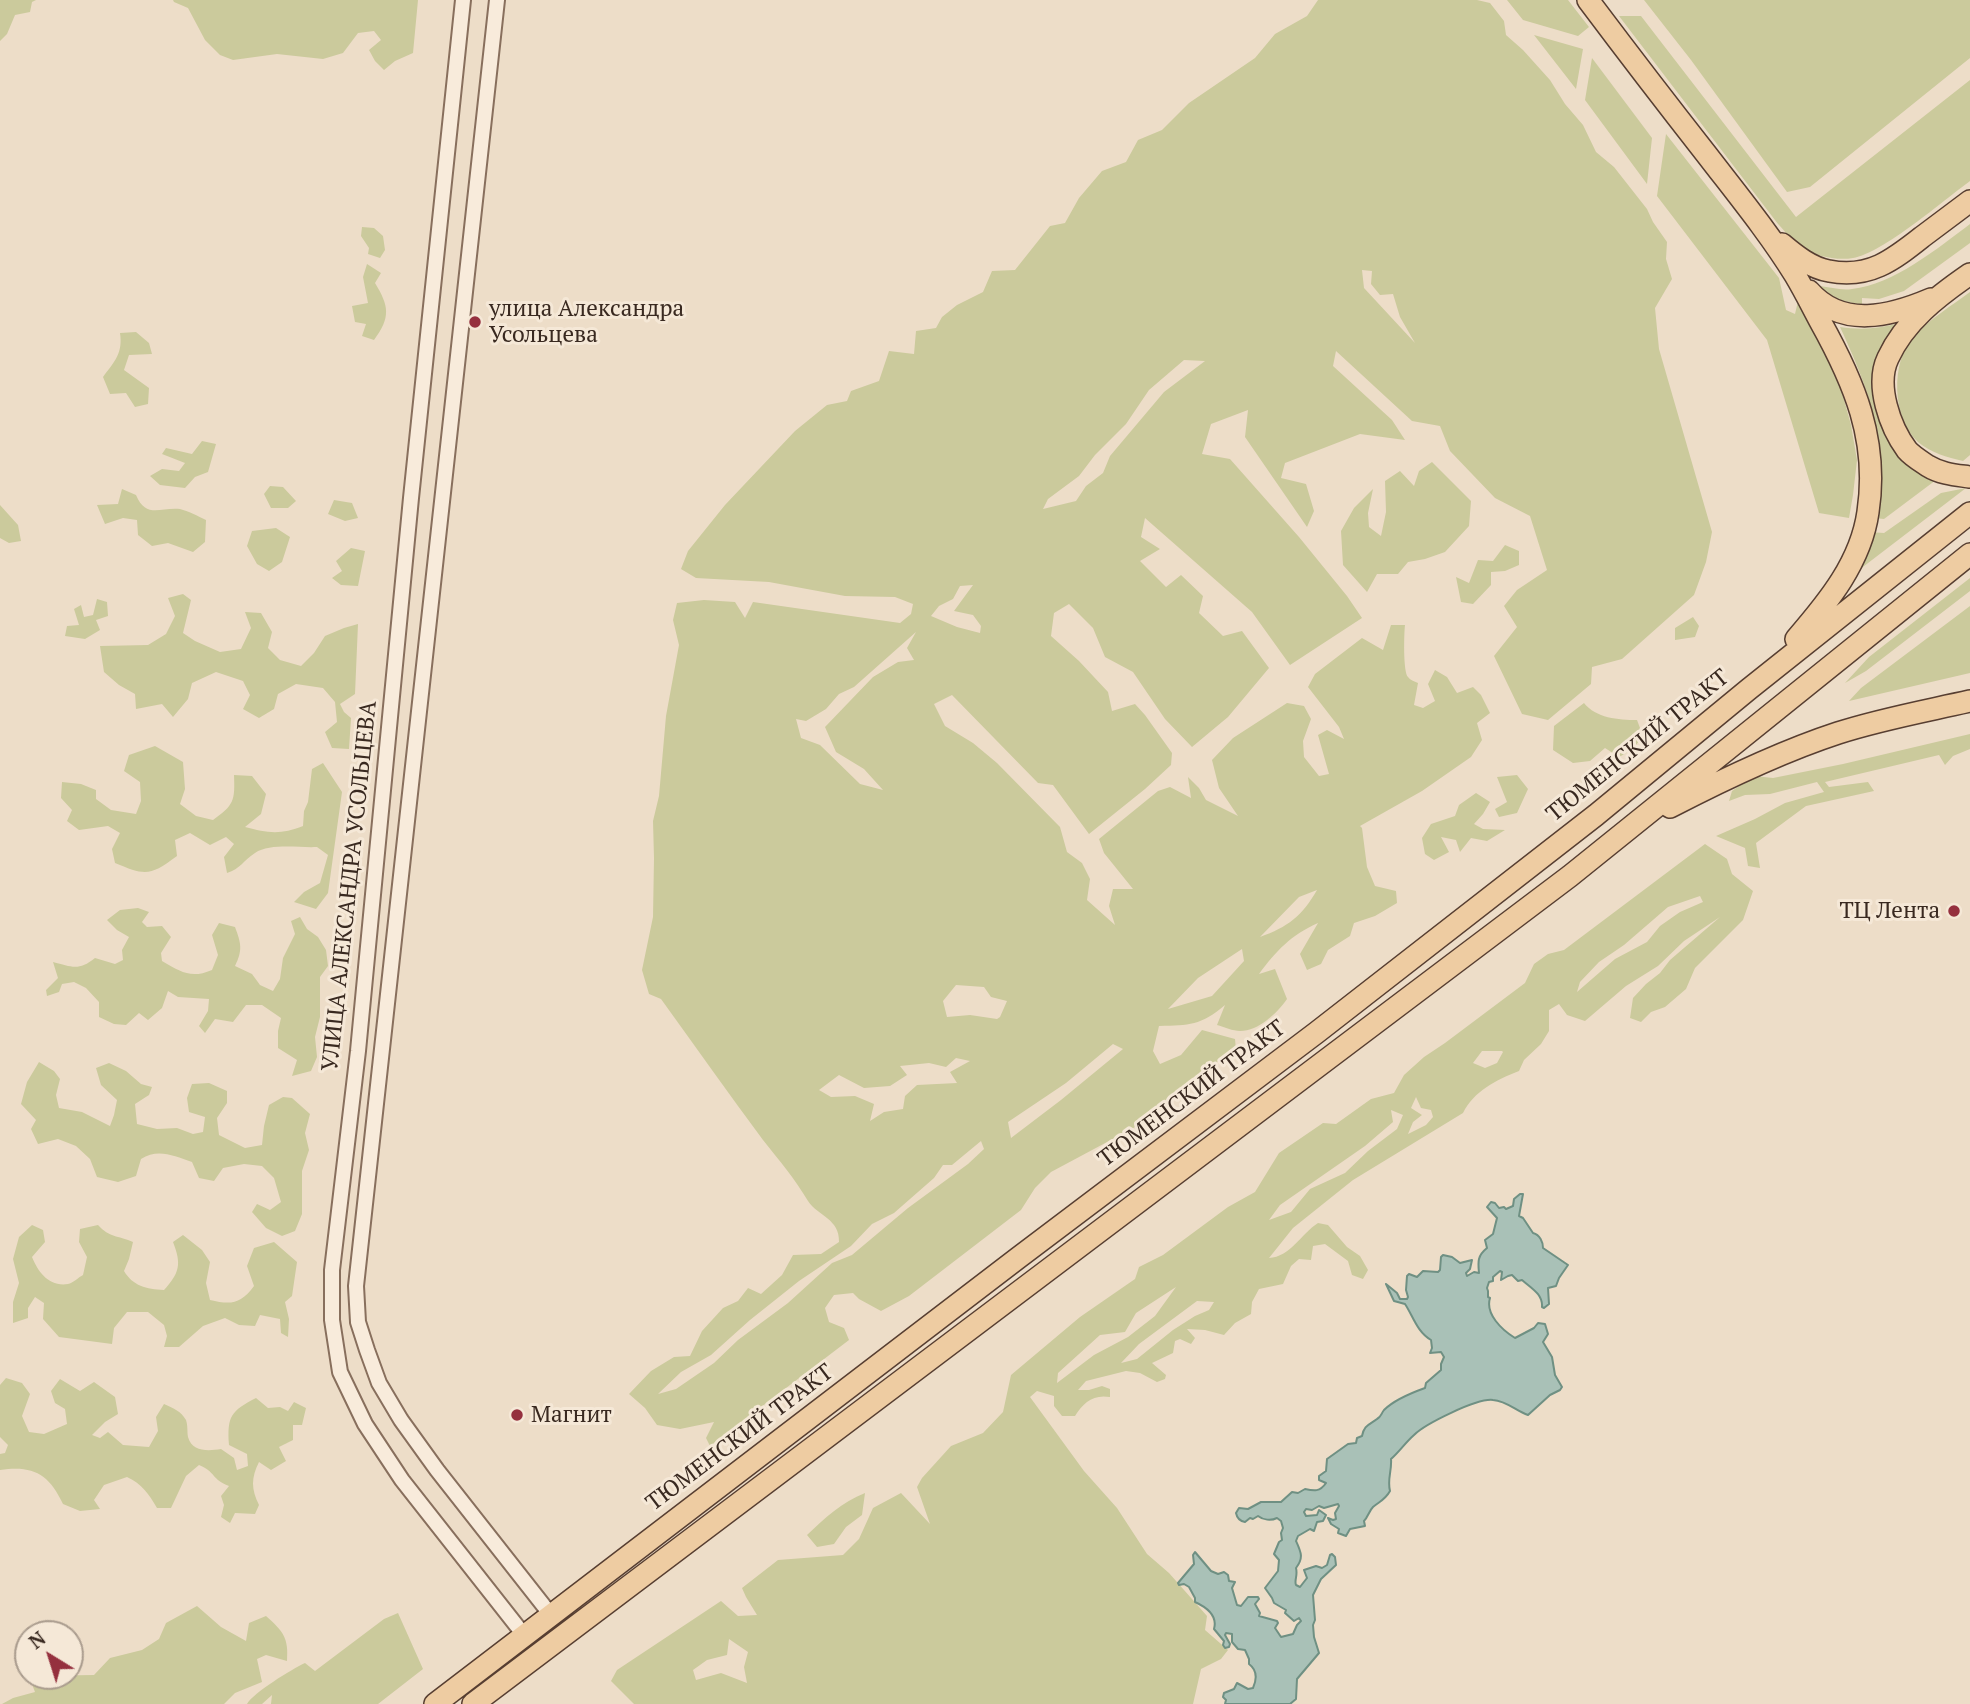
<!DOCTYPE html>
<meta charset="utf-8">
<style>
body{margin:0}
#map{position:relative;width:1970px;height:1704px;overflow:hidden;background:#edddc8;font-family:"PT Serif",serif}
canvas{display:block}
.north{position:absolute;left:14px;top:1620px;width:70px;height:70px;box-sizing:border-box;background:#f5e8d7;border:2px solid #aa9c8e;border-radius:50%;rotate:322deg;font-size:19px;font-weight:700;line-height:28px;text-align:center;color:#392920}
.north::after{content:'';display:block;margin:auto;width:24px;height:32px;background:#95303e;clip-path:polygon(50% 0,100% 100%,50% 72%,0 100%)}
</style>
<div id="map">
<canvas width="1970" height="1704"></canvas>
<div class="north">N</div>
</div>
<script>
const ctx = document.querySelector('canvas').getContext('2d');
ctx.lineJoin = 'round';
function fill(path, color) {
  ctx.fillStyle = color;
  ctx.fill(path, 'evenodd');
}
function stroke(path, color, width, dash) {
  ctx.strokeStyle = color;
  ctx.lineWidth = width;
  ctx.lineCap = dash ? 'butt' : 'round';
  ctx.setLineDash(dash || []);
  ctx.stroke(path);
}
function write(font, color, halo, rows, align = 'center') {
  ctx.font = font + ' "PT Serif",serif';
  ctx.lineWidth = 6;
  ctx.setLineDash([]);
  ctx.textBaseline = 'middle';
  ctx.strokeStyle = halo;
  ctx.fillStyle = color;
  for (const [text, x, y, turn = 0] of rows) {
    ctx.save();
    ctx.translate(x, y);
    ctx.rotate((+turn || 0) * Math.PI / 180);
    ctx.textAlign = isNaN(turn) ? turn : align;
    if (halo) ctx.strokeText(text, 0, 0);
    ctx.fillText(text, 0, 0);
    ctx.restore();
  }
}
fill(new Path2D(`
 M0,0H36L32,2L30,12L15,15L7,34L0,41Z
 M173,0H418L413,53L395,61L384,70L375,61L369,50L381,40L374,31L358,33L343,53L323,59L277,54L233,60L220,55L205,40L188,8L174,2Z
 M1318,0H1477L1490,3L1504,21L1506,35L1523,50L1550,80L1565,104L1583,125L1596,152L1614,167L1647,209L1653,222L1667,242L1666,259L1672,279L1655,308L1659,349L1712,532L1706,562L1694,595L1622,659L1592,667L1591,684L1548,720L1522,714L1494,656L1517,627L1504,606L1517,590L1547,570L1530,516L1495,498L1450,451L1440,426L1412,421L1336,351L1333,366L1392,420L1405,440L1360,434L1285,463L1281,478L1306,484L1314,511L1307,527L1245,437L1248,410L1211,424L1202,454L1230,459L1299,537L1347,596L1362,618L1290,665L1252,612L1145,518L1141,537L1160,549L1140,561L1166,587L1181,575L1203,596L1199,613L1223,636L1242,631L1269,668L1228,717L1192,747L1165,719L1133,672L1105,657L1093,628L1069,604L1054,613L1051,636L1079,661L1108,692L1112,711L1135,704L1145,715L1172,753L1171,765L1145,789L1089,834L1053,785L1038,783L952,695L934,704L945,726L973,743L997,763L1060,827L1067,852L1082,863L1090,879L1087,900L1115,925L1109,906L1113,889H1133L1104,853L1099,839L1158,791L1170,787L1191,798L1188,777L1199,788L1206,800L1238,816L1219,788L1212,760L1233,738L1287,703L1304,706L1311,719L1303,741L1304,757L1319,776L1329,774L1318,735L1327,730L1344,739L1339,727L1308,687L1315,674L1362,638L1383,650L1391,625H1405C1404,633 1403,672 1408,677C1410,680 1414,681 1418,683L1414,705L1423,708L1435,701L1428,684L1435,670L1447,677L1457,693L1473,687L1481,695L1490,713L1477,723L1482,740L1471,757L1422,791L1360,826L1362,828L1367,867L1375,886L1396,891L1397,903L1375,916L1354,923L1350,936L1328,950L1321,964L1307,970L1300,954L1318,923C1291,935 1276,951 1259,974L1275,969L1287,999C1277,1013 1259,1031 1240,1031C1233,1031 1224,1027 1217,1025L1225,1005C1200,1026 1190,1025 1159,1026L1153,1051L1160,1064L1181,1055L1202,1030L1235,1039L1236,1050L1193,1078L1137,1126L1051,1172L1035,1188L1021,1210L909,1296L881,1311L859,1299L853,1293L834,1295L825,1308L829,1322L844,1328L849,1340L710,1446L706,1438L714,1422L680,1429L657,1425L645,1408L629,1394L651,1371L674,1357L690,1356L702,1331L723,1308L738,1301L748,1288L761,1294L782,1275L793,1255L821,1254L839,1242C840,1219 818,1216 808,1201C795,1179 779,1160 763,1140C728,1093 695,1046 661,999L649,994L642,970L653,917L654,858L653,821L659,796L666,716L679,645L673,620L677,603L704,600L735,602L745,618L753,602L900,623L911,614L913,604L895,597L845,596L769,582L696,578L681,569L688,551L725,505L795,431L827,405L847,401L851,391L879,381L889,351L914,354L916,331L936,328L942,317L957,305L983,292L992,271L1015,270L1050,226L1065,223L1079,198L1102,171L1126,162L1138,140L1162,130L1189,103L1255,58L1275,34L1307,16ZM1362,270L1372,271L1371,284L1380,295L1393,294L1400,317L1415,343L1364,288ZM1184,360L1205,361L1164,392L1110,456L1103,473L1086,486L1076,501L1043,509L1048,499L1079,476L1095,455L1126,424L1149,390ZM973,585L954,611L973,615L981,626L980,633L957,627L931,616L939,606L953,599L960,586ZM916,632L907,648L914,660L898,662L873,677L825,727L836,752L864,769L883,790L860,784L820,745L801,738L796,719L806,721L826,709L839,694L854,687ZM1317,890C1302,916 1288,927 1260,937L1299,897ZM1242,949L1244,961L1212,996L1168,1009L1198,978ZM956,985L984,987L991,997L1007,1001L1000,1017L997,1019L970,1015L947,1017L943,1001ZM1113,1044L1123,1049L1061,1100L1011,1138L1008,1122L1066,1083ZM956,1058L970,1061L950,1072L957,1083L917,1085L905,1096L903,1109L884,1112L870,1121L874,1104L855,1096L831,1097L819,1090L839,1075L864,1088L890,1086L907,1075L900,1066L929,1063L946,1067ZM981,1141L984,1149L968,1164L908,1208L852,1255L832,1263L788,1303L738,1340L714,1363L676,1389L658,1394L681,1372L711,1355L750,1320L799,1281L851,1246L872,1224L894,1213L934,1178L943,1165H952Z
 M1507,0H1568L1589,27L1578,36L1523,20Z
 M1644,0H1970V58L1810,187L1787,192L1691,60Z
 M1619,16H1641L1796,217L1970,80V181C1944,200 1883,253 1853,258C1837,261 1815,256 1801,247C1792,242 1785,231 1778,224Z
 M1534,35L1583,49L1576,89Z
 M1592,58L1652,138L1647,184L1585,100Z
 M1666,134L1779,278L1786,310L1795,314L1798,301L1834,363L1851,425L1857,460L1853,495L1849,518L1819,513L1767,340L1657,196Z
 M1970,224V243L1904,291L1879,299L1862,298V305L1832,298L1820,286C1830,287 1842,291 1852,289C1893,285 1938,248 1970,224Z
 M362,227L374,228L383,236L385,250L380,258L368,254L369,248L361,236Z
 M367,264L381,273L375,283C389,306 391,317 374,340L362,336L366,324L355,322L352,306L368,303L363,277Z
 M1970,292V455L1963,461C1947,457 1931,453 1918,442C1892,419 1890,361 1914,336C1930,319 1951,306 1970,292Z
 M1899,323L1883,344L1877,365L1878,396L1936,480L1884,519L1874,518C1875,493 1879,466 1877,441C1874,402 1856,362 1840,327C1861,330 1878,329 1899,323Z
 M136,332L149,343L152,354L129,355L124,370L149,388L148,404L135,407L126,393L110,394L103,377C115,361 123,353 120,333Z
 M202,441L216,444L208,472L195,477L185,488L160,485L150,476L162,469L179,471L185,463L162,454L166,448L192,454Z
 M1432,462L1471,501L1469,526L1445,552L1425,559L1408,562L1398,574H1377L1367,592L1343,565L1341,531L1354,508L1373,489L1368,513L1369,527L1381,536L1386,512L1385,481L1400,471L1414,486L1419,471Z
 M270,486L283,487L296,501L288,508H271L264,494Z
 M1966,488L1855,573L1869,532L1884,533L1941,493Z
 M122,489L136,495C146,519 160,507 180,509C188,511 198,516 206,520L205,542L193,552L168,543L152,546L138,535L137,520L123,518L105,524L97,505L118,504Z
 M334,500L352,503L358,518L345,521L328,514Z
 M0,505L18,525L21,541L9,543L0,538Z
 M276,528L290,537L282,562L269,571L257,564L247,546L252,531Z
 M1505,545L1519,551V565L1505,571L1491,572V585L1473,604L1461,602L1456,577L1469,583L1478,560L1493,561Z
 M351,548L365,551L358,586L341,585L332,578L342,571L336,561Z
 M1970,578V591L1866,671L1845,683L1869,657Z
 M183,594L191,600L183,633L195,641L220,652L241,649L251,628L245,612L261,613L272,632L268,648L280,660L301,666L314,653L325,636L344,628L358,624L355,694L340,704L344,712L351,718L349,749L332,748L325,732L337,722L335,702L323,688L296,684L278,694L274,709L259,718L243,709L250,695L243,681L216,672L192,683L188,699L173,717L162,704L136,709L135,694L119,685L104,672L100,646L148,645L166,634L175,616L168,598Z
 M97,599L107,602L108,616L96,620L100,630L85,639L65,636L67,626L79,625L74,609L81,605L84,617L93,615Z
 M1970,606V673L1849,701L1861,688Z
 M1693,617L1699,626L1695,637L1675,640V628Z
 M1584,703C1596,718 1618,720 1637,720L1643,736L1632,750L1619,757L1605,748L1590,761L1573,763L1553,750L1554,726Z
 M1970,734V749L1953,756L1945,765L1939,755L1825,782L1829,787L1868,782L1874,791L1806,806L1756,843L1760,868L1748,866L1745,848L1716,836L1755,819L1785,803L1824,792L1817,782L1770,794L1745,795L1729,801L1732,791L1754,776L1773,778L1843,764Z
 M155,746L183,762L185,789L180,804L196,816L213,820C234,805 235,801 234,775L252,776L266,794L261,814L245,827C267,833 281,835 303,826L304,811L308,802L312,769L323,763L342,792L328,893L316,909L294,902L304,892L320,883L328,855L317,847C299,848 270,843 255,853C244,860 240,869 227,873L224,857L234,844L226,837L210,845L190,833L175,840L177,856C150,876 146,876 115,863L112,849L120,833L108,826L79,830L67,821L72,810L61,798L62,782L81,784L96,790V799L111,810L136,814L141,801L140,782L124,771L129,755Z
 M1517,775L1528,789L1517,813L1499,817L1495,809L1507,802L1497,777Z
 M1476,793L1490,802L1483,814L1474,824L1483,829L1505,830L1487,841L1471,838L1460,852L1456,840L1441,837L1449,852L1434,860L1425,854L1422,838L1431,824L1455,816L1459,805Z
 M1705,844L1727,859L1732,874L1753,891L1743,920L1695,968L1686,989L1665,1007L1651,1012L1641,1022L1630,1018L1633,998L1646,984L1660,973L1670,960L1720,917L1684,941L1658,966L1626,986L1585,1021L1567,1015L1559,1004L1549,1010V1031L1541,1044L1524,1060L1519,1071C1496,1080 1474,1091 1463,1113L1353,1180L1293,1228L1269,1258C1290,1257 1301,1234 1318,1223L1328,1225L1347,1247L1360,1256L1368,1270L1363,1279L1352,1275L1348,1261L1325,1244L1313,1246L1311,1260L1299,1259L1291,1266L1283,1284L1259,1289L1252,1302L1251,1314L1235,1323L1224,1335L1205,1330L1187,1329L1195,1338L1191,1344L1180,1339L1175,1341L1173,1353L1152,1363L1166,1375L1165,1379L1157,1382L1140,1373L1126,1371L1086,1381L1078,1390H1089L1102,1386L1110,1389V1397C1093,1394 1083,1403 1075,1416H1062L1054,1406V1396L1037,1391L1030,1397L1084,1471L1117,1508L1147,1554L1169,1573L1207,1616L1205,1630L1228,1650L1221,1659L1201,1669L1193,1704H634L611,1681L617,1670L721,1601L738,1616L757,1615L746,1597L742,1588L778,1560L843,1555L859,1539L873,1508L901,1493L930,1524L917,1487L922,1478L951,1446L983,1433L1003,1412L1011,1375L1080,1317L1135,1279L1139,1267L1163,1255L1228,1207L1255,1192L1279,1153L1323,1123L1336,1124L1371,1099L1394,1093L1404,1075L1424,1057L1445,1043L1525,983L1534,964L1548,954L1564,950ZM1700,896L1703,902L1680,912L1660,926L1647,942L1615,959L1577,992L1580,982L1599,962L1624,945L1668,907ZM1482,1051H1502L1503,1052L1497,1063L1485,1068L1473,1063ZM1416,1097L1421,1108L1431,1110L1433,1117L1426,1125L1408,1134L1413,1122L1422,1115L1411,1108ZM1391,1110L1403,1115L1397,1129L1368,1151L1345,1173L1310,1189L1291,1212L1269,1220L1280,1205L1365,1146L1393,1122ZM1176,1287L1155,1316L1128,1337L1094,1355L1057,1383L1058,1373L1100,1335L1125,1332L1136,1313ZM1197,1301L1214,1302L1209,1310L1195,1316L1173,1330L1137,1359L1121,1363L1139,1344ZM729,1639L748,1652L744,1667L747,1683L721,1673L696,1680L693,1670L707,1660L727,1655Z
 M138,908L149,912L142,922L147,927L162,926L171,937L161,953L162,961C181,972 191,979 212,970L218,955L212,935L219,923L235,927C241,943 243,950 235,966L252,974L260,985L273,991L280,979L283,958L295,934L291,921L300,917L307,929L318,937L326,950L328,966L320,977V1017L315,1037L317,1057L311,1071L292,1076L297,1060L278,1048V1031L281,1018L262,1005H246L233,1022L215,1019L205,1033L199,1026L208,1011L209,999L178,997L168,991L162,1008L148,1020L139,1013L126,1025L114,1024L99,1017V1002L86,988L74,982L62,984L59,992L47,996L46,990L58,978L53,962C72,967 79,971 95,958L115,964L123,960L122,950L129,937L117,930L107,920L120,910Z
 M39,1062L54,1071L60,1079L56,1095L59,1108L82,1112L110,1126L114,1115L117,1100L101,1085L96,1068L109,1063L126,1071L141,1084L152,1087L149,1095L135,1104L137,1124L157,1129L177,1128L193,1134L203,1132L205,1117L189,1112L187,1098L192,1084L209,1083L227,1091V1103L217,1118L219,1135L245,1148L262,1145L264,1126L269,1105L283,1097L292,1098L310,1114L305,1133L309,1150L302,1171V1214L295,1231L282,1236L266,1228L252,1212L257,1204L270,1210L281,1202L274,1178L262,1166L244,1164L223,1168L214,1181L199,1178L192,1162C174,1156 158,1148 141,1159L136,1176L118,1182L97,1177L90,1159L76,1146L58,1139L38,1144L31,1129L36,1120L21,1104L27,1082Z
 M32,1225L43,1230L45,1242L32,1257C38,1272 49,1287 68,1284C73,1283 79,1277 83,1275L87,1257L79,1242L80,1229L98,1225C110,1238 117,1235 133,1242L129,1259L124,1271C133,1286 146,1289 164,1290C179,1273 182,1265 173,1242L183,1235L202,1250L210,1262L206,1283L210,1300C231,1305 241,1304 254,1286L247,1266L254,1248L274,1242L297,1262L292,1296L285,1302L289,1319L288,1337L281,1333L280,1319L260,1315L255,1326L239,1325L225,1318L203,1326L179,1347H164L167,1336L164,1325L148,1312H127L114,1328L112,1344L59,1337L43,1319L44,1303L35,1297L28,1308V1318L13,1323V1302L19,1283L13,1259L19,1237Z
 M6,1378L22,1383L30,1394L22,1416L29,1432L44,1434L67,1424L65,1409L55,1403L51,1391L60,1379L80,1391L94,1382L115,1397L118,1414L105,1422L92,1435L100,1438L108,1432L123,1445L149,1447L158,1431L156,1417L164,1404C173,1408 181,1411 186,1420C188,1426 187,1431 188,1437C192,1452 208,1451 221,1449L234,1458L237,1470L248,1466L247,1454L229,1445C227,1416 231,1411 256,1398L268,1408L280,1407L288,1411L294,1402L306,1408L302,1425H293V1440L279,1447L286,1461L271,1470L259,1462C251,1478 251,1489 259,1505L255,1514L235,1513L230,1523L221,1517L224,1505L221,1496L229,1486C212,1480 215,1471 199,1465L186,1476L171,1508H157C149,1494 142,1484 127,1477L104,1485L94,1500L100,1509L80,1511L63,1504C49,1474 33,1465 0,1470V1454L5,1453L8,1445L0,1437V1385Z
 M865,1493L862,1515L846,1527L834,1544L817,1547L807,1535C825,1518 842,1502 865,1493Z
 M197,1606L221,1627L246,1641L249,1623L266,1616C283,1631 289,1638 287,1661L266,1655L257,1659L262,1682L235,1693L224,1704H2L13,1698L35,1692L29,1676L94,1675L110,1658L142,1650L159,1639L166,1623Z
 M398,1613L423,1669L378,1704H271L272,1695L262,1704H247C253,1693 292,1669 305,1663L315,1671L384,1619Z`), '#cbca9c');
const water = new Path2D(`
 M1520,1194H1523L1519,1216L1523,1218L1533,1233C1540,1235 1543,1242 1543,1248L1568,1265L1559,1278L1556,1286L1548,1288L1549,1304L1544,1308L1542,1307C1543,1294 1531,1288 1522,1280L1518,1281L1512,1275L1508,1276L1501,1280L1502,1272L1500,1271L1493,1277V1281L1489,1282L1487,1288L1488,1291V1297L1490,1298C1485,1314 1502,1330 1515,1338L1534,1328L1538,1323L1545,1324L1548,1334L1543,1342L1552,1357L1555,1375L1562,1387L1560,1390L1550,1395L1528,1415C1516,1411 1507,1401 1493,1400C1477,1398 1425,1424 1414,1435C1405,1443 1399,1452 1391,1459C1392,1471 1387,1479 1390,1491C1385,1500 1380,1501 1373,1507C1369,1511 1368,1517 1364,1521L1365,1526L1350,1529L1346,1536L1338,1533L1339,1529L1331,1524L1328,1518L1333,1520L1336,1519L1335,1513L1339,1506L1338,1504L1324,1508L1319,1506L1312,1510L1306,1509L1304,1512L1306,1516L1317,1515L1319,1510L1326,1515L1323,1521L1317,1522L1314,1531L1310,1529L1298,1536L1296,1541C1301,1552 1304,1558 1296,1568C1298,1576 1294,1580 1296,1585L1300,1587L1307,1578L1304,1570L1316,1566L1322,1568L1327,1565L1330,1555L1332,1554L1335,1557L1336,1565L1321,1579L1313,1595L1315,1620L1313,1625L1314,1637L1319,1653L1297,1679L1296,1699L1290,1704H1225L1226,1700L1223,1697L1224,1693L1234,1689L1237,1683L1248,1689L1253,1688C1257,1679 1257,1670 1249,1664V1659L1245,1650L1238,1649L1232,1642V1634L1226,1633L1225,1635L1230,1644L1229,1647L1225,1648L1223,1645L1224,1641L1214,1629C1218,1615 1206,1607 1195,1602V1598L1189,1587L1184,1584L1179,1585L1178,1583L1194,1564L1193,1555L1195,1552L1211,1571L1218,1574L1224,1572L1228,1575L1229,1581L1235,1582L1232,1588L1237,1605L1241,1606L1248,1597H1258L1259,1599L1255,1604L1260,1613L1259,1616L1277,1621L1278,1623L1275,1628L1281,1637L1293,1634L1297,1625L1301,1621L1299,1618L1294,1621L1285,1613L1286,1610L1274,1603L1272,1598L1265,1588L1278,1571L1279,1560L1274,1554L1279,1542L1282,1540L1281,1533L1283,1528L1281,1521L1277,1518C1271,1521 1263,1520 1258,1516L1253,1519L1250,1518L1245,1522C1239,1521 1237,1518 1236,1513L1239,1508L1248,1509L1261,1502H1281L1292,1492L1298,1493L1305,1489C1314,1491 1320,1492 1326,1483L1319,1480V1476L1326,1471L1327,1459L1348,1444L1356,1443L1357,1438L1362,1436C1364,1425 1369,1425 1377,1419C1381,1417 1381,1414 1384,1410C1394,1400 1411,1393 1425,1388L1426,1383L1441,1370V1364L1444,1357L1441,1352L1430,1353L1432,1348L1431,1340C1417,1332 1413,1316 1405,1304L1394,1301L1386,1284L1397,1293L1400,1299H1407L1408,1297L1406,1290L1407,1276L1409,1274L1417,1277L1423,1271L1438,1272L1440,1270L1441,1257L1443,1255L1452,1257L1460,1263L1472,1260L1470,1269L1466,1273L1467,1276L1474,1272L1479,1273C1478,1262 1477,1256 1487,1248L1485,1240L1493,1234L1497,1218L1487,1207L1491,1202L1495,1203L1499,1208L1504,1207L1506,1209L1513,1206L1514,1199Z`);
fill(water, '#a9c1b7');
stroke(water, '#6f9083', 2);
const minor = new Path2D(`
 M463,0L411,498L358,1051L332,1270V1320L340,1372L365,1424L402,1480L524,1635
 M497,0L356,1286L358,1322L367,1350L379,1383L401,1420L437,1470L551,1615`);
const primary = new Path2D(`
 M1588,0C1627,52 1667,104 1707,155C1737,194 1769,233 1795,275C1804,290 1812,306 1820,321C1854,382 1879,440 1868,512C1861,562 1828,602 1796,639
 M1782,244C1795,255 1811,268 1829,271C1869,279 1893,260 1922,237C1938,225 1954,213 1970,201
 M1970,274C1938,296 1905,321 1888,358C1875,385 1890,427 1907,450C1912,456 1922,462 1928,466C1941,474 1956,475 1970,477
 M1809,291C1842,329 1891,316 1931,299
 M1670,807C1724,779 1780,752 1838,733C1881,719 1926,711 1970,701
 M435,1704L1018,1258L1316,1033L1596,815L1749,689L1970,513
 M473,1704L1570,876L1970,554`);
stroke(minor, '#886f5d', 18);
stroke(primary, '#573e31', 24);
stroke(minor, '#f8ebdb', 14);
stroke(primary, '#eecca2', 21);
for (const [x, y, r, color] of [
 [475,322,7,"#95303e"],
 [1954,911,7,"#95303e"],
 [517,1415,7,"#95303e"]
]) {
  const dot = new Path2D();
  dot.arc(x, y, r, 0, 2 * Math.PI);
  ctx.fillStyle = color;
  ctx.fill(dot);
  stroke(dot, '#f5e8d7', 2.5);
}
write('23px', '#392920', '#f5e8d7', [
 ["улица Александра",489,309],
 ["Усольцева",489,335],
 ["ТЦ Лента",1940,911,"right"],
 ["Магнит",531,1415]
], 'left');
write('23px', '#392920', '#f5e8d7', [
 ["ТЮМЕНСКИЙ ТРАКТ",1638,746,-39],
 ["УЛИЦА АЛЕКСАНДРА УСОЛЬЦЕВА",350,886,-84],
 ["ТЮМЕНСКИЙ ТРАКТ",1192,1094,-37],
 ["ТЮМЕНСКИЙ ТРАКТ",740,1438,-37]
]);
</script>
